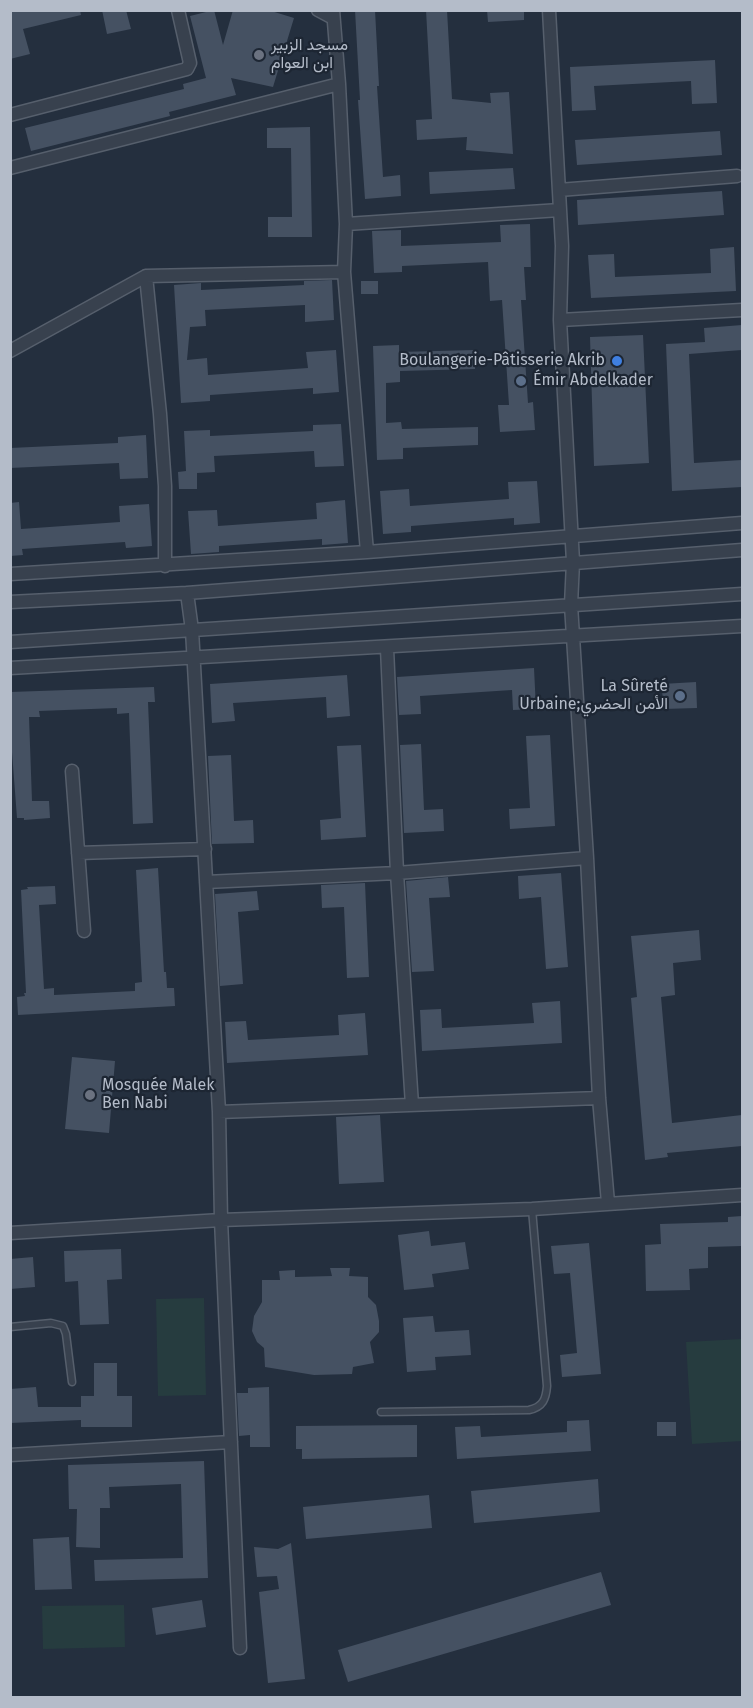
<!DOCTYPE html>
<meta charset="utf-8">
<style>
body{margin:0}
#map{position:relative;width:753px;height:1708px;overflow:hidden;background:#242f3e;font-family:"Fira Sans",sans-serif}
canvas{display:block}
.frame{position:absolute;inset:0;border:12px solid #b4bcc9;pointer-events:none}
</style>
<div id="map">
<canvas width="753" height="1708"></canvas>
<div class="frame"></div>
</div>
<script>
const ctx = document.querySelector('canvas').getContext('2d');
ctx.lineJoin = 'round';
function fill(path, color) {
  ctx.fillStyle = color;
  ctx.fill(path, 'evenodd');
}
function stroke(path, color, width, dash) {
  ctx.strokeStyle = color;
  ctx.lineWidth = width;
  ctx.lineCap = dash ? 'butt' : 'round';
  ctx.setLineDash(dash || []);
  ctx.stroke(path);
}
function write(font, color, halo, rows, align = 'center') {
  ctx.font = font + ' "Fira Sans",Vazirmatn,sans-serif';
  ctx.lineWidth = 4.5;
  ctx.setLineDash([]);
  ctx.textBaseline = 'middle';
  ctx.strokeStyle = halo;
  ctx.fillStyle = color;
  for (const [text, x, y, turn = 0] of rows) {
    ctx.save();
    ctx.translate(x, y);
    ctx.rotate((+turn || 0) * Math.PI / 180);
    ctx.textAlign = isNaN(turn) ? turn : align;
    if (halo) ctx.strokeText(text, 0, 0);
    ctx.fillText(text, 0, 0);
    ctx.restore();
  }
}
fill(new Path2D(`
 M204,1298L206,1395L158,1396L156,1299Z
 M742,1339V1441L692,1444L686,1342Z
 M124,1605L125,1647L43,1649L42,1606Z`), '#263c3f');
fill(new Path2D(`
 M10,10H80L81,15L23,29L30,54L10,59Z
 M102,10H126L131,29L107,34Z
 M214,10L223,45L233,10H268L294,18L273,87L231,78L236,95L169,112L170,116L31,151L25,128L184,89L183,84L206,78L190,16Z
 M355,10H375L379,86H377L383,177L400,175L401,196L365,199L358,100H360Z
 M426,10H447L452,99L491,103L490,93L509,92L513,154L466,150L467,137L417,140L416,120L432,119Z
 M487,10H524V20L488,22Z
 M715,60L717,103L692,104L691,81L594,86L596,110L572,111L570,67Z
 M310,127L312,237H268V217H292L291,148H267V128Z
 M720,131L722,155L577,165L575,140Z
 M513,168L515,189L430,194L429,172Z
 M722,191L724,215L578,225L577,200Z
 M530,224L531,267H524L526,300H521L528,403L533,402L535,430L500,432L498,405H509L502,300L490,301L488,262L402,266V272L374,273L372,231L401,230V246L501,242L500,225Z
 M734,247L736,291L591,298L588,255L614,254L615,277L711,273L710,249Z
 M332,280L334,320L305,322V305L205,310L206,326L190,327L187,360L207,358L208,375L308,368L306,352L336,350L339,392L313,394V388L210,395V401L181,403L174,285L201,283V290L304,285V281Z
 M361,281H378V294H361Z
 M742,325V350L689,354L694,463L742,460V487L672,491L666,344L705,342L704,328Z
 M643,335L649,463L594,466L590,337Z
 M399,345V352L475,350V369L400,371V382L386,383V423L401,422L402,429L478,427V445L403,448V459L377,460L373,346Z
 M341,424L344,466L315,467L314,451L214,456L215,472L197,473V489H179L178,472L186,471L184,431L210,430V436L313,431V425Z
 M146,435L148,478L120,479L119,463L10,468V448L118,443V437Z
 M537,481L540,523L514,525V518L411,526V532L383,534L380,491L409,489L410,506L509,499L508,482Z
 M345,500L348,543L322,545V539L219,546V552L191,554L188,511L217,510L218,526L317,519L316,503Z
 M19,502L21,529L120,522L119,506L149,504L152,546L126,548L125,542L22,549L23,555L10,556V503Z
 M534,668L536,709L513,710L512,690L420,696L421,714L399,715L397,677Z
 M347,675L350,716L327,718L326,697L233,703L235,721L212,723L210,684Z
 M696,682L697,708L663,709L662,684Z
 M154,687L155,702H148L153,823L133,824L129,713L117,714V708L39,711L40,717H29L32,801H49L50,818L24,820V818H17L10,726V692Z
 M550,735L555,826L510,829L509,809L530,808L526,736Z
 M421,744L424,810L443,809L444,831L404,833L400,745Z
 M361,745L366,837L321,840L320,820L341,818L337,746Z
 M231,755L234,821L253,820L254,843L212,844L208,756Z
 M158,868L164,972H166L167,988H174L175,1006L18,1015L17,997L25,996L24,993H26L21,890L28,889L27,887L55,886L56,904L39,905L44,989L54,988V995L135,991V983L142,982L136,870Z
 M561,873L568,967L546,969L541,897L519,899L518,876Z
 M448,877L450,897L429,898L434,971L412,972L406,881Z
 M365,883L369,977L347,978L344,907L322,908L321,885Z
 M257,891L259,910L238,912L243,984L220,986L215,894Z
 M699,930L701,960L673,963L675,995L661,997L672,1123L742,1115V1146L667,1153L668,1157L645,1160L631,998L637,997L631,936Z
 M560,1001L562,1043L422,1051L420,1010L441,1009L442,1028L534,1023L532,1003Z
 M365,1013L368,1055L227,1063L225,1022L246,1021L248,1040L339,1035L338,1015Z
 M72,1057L115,1061L109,1133L65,1129Z
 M380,1115L384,1182L339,1184L336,1117Z
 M742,1216V1246L708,1247V1268L689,1269L690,1290L646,1291L645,1245L661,1244L660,1224L728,1222V1217Z
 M429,1231L431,1246L465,1242L469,1269L432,1274L434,1287L404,1290L398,1235Z
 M589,1243L601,1374L562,1377L560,1355L577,1353L570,1273L554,1274L551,1246Z
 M121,1249L122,1279L107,1280L109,1324L80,1325L78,1281L65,1282L64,1251Z
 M33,1257L35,1287L10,1289V1259Z
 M330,1268H350L349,1276L368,1277V1297L376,1305L379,1321V1332L370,1342L374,1363L353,1367L352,1374L314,1375L265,1367L264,1348L257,1342L252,1331L254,1316L262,1302V1280H280L279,1271L295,1270V1277L332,1276Z
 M433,1316L435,1332L469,1330L471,1355L435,1357L436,1370L407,1372L403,1318Z
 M94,1363H117V1396H132V1427H81V1420L10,1423V1389L36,1387L38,1407H81V1396H94Z
 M269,1387L270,1447H250V1435L239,1436L237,1393H248V1388Z
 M589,1420L591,1451L457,1459L455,1427L480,1426L481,1437L567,1432V1421Z
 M657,1422H676V1436H657Z
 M417,1425V1457L302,1459V1449H296V1426Z
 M204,1461L208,1578L95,1581L94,1560L183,1558L181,1484L109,1487L110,1508H100V1548L76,1547L77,1509H69L68,1465Z
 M598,1479L600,1512L474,1523L471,1491Z
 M429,1495L432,1528L306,1539L303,1507Z
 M69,1537L72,1589L35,1590L33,1539Z
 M291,1543L305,1679L268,1683L259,1592L279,1589L277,1576L257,1577L254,1547L278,1549Z
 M601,1572L611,1605L348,1682L338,1650Z
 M202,1600L206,1627L156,1635L152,1608Z`), '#455162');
const service = new Path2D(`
 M10,1327L51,1323L63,1326L66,1334L72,1382
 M381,1412L529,1410C543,1407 546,1399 547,1386L532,1209`);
const minor = new Path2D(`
 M318,10L333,18
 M333,10L339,84L346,224L344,272L367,552
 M549,10L562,246L560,320L573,562L571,605L587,858L599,1098L608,1203
 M10,115L187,69L190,63L178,10
 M10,168L339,84
 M559,190L737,176
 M346,224L560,210
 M146,276L160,414L165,486V566
 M560,320L742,310
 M10,351L146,276L344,272
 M10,574L367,552L742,523
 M187,593L192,630L219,1112L221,1220L240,1648
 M10,602L187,593L742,550
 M10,642L742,594
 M387,648L397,873L412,1105
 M10,668L742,626
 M72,771L84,931
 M78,853L205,849
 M206,882L397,873L587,858
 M219,1112L599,1098
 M10,1233L221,1220L532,1209L742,1195
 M10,1455L231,1442`);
stroke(service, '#565f6c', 9);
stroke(minor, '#565f6c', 15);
stroke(service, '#38414e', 6);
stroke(minor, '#38414e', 12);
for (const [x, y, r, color] of [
 [259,55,6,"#6b7280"],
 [617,361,6,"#3f7fe0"],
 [521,381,6,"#5c6f8a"],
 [680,696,6,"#5c6f8a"],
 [90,1095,6,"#6b7280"]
]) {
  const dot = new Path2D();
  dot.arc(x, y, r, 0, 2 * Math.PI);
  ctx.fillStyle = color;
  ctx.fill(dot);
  stroke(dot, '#1d2633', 2);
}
write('16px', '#b4bcc9', '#1d2633', [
 ["مسجد الزبير",271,46],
 ["ابن العوام",271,64],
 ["Boulangerie-Pâtisserie Akrib",605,361,"right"],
 ["Émir Abdelkader",533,381],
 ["La Sûreté",668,687,"right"],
 ["Urbaine;الأمن الحضري",668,705,"right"],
 ["Mosquée Malek",102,1086],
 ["Ben Nabi",102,1104]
], 'left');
</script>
